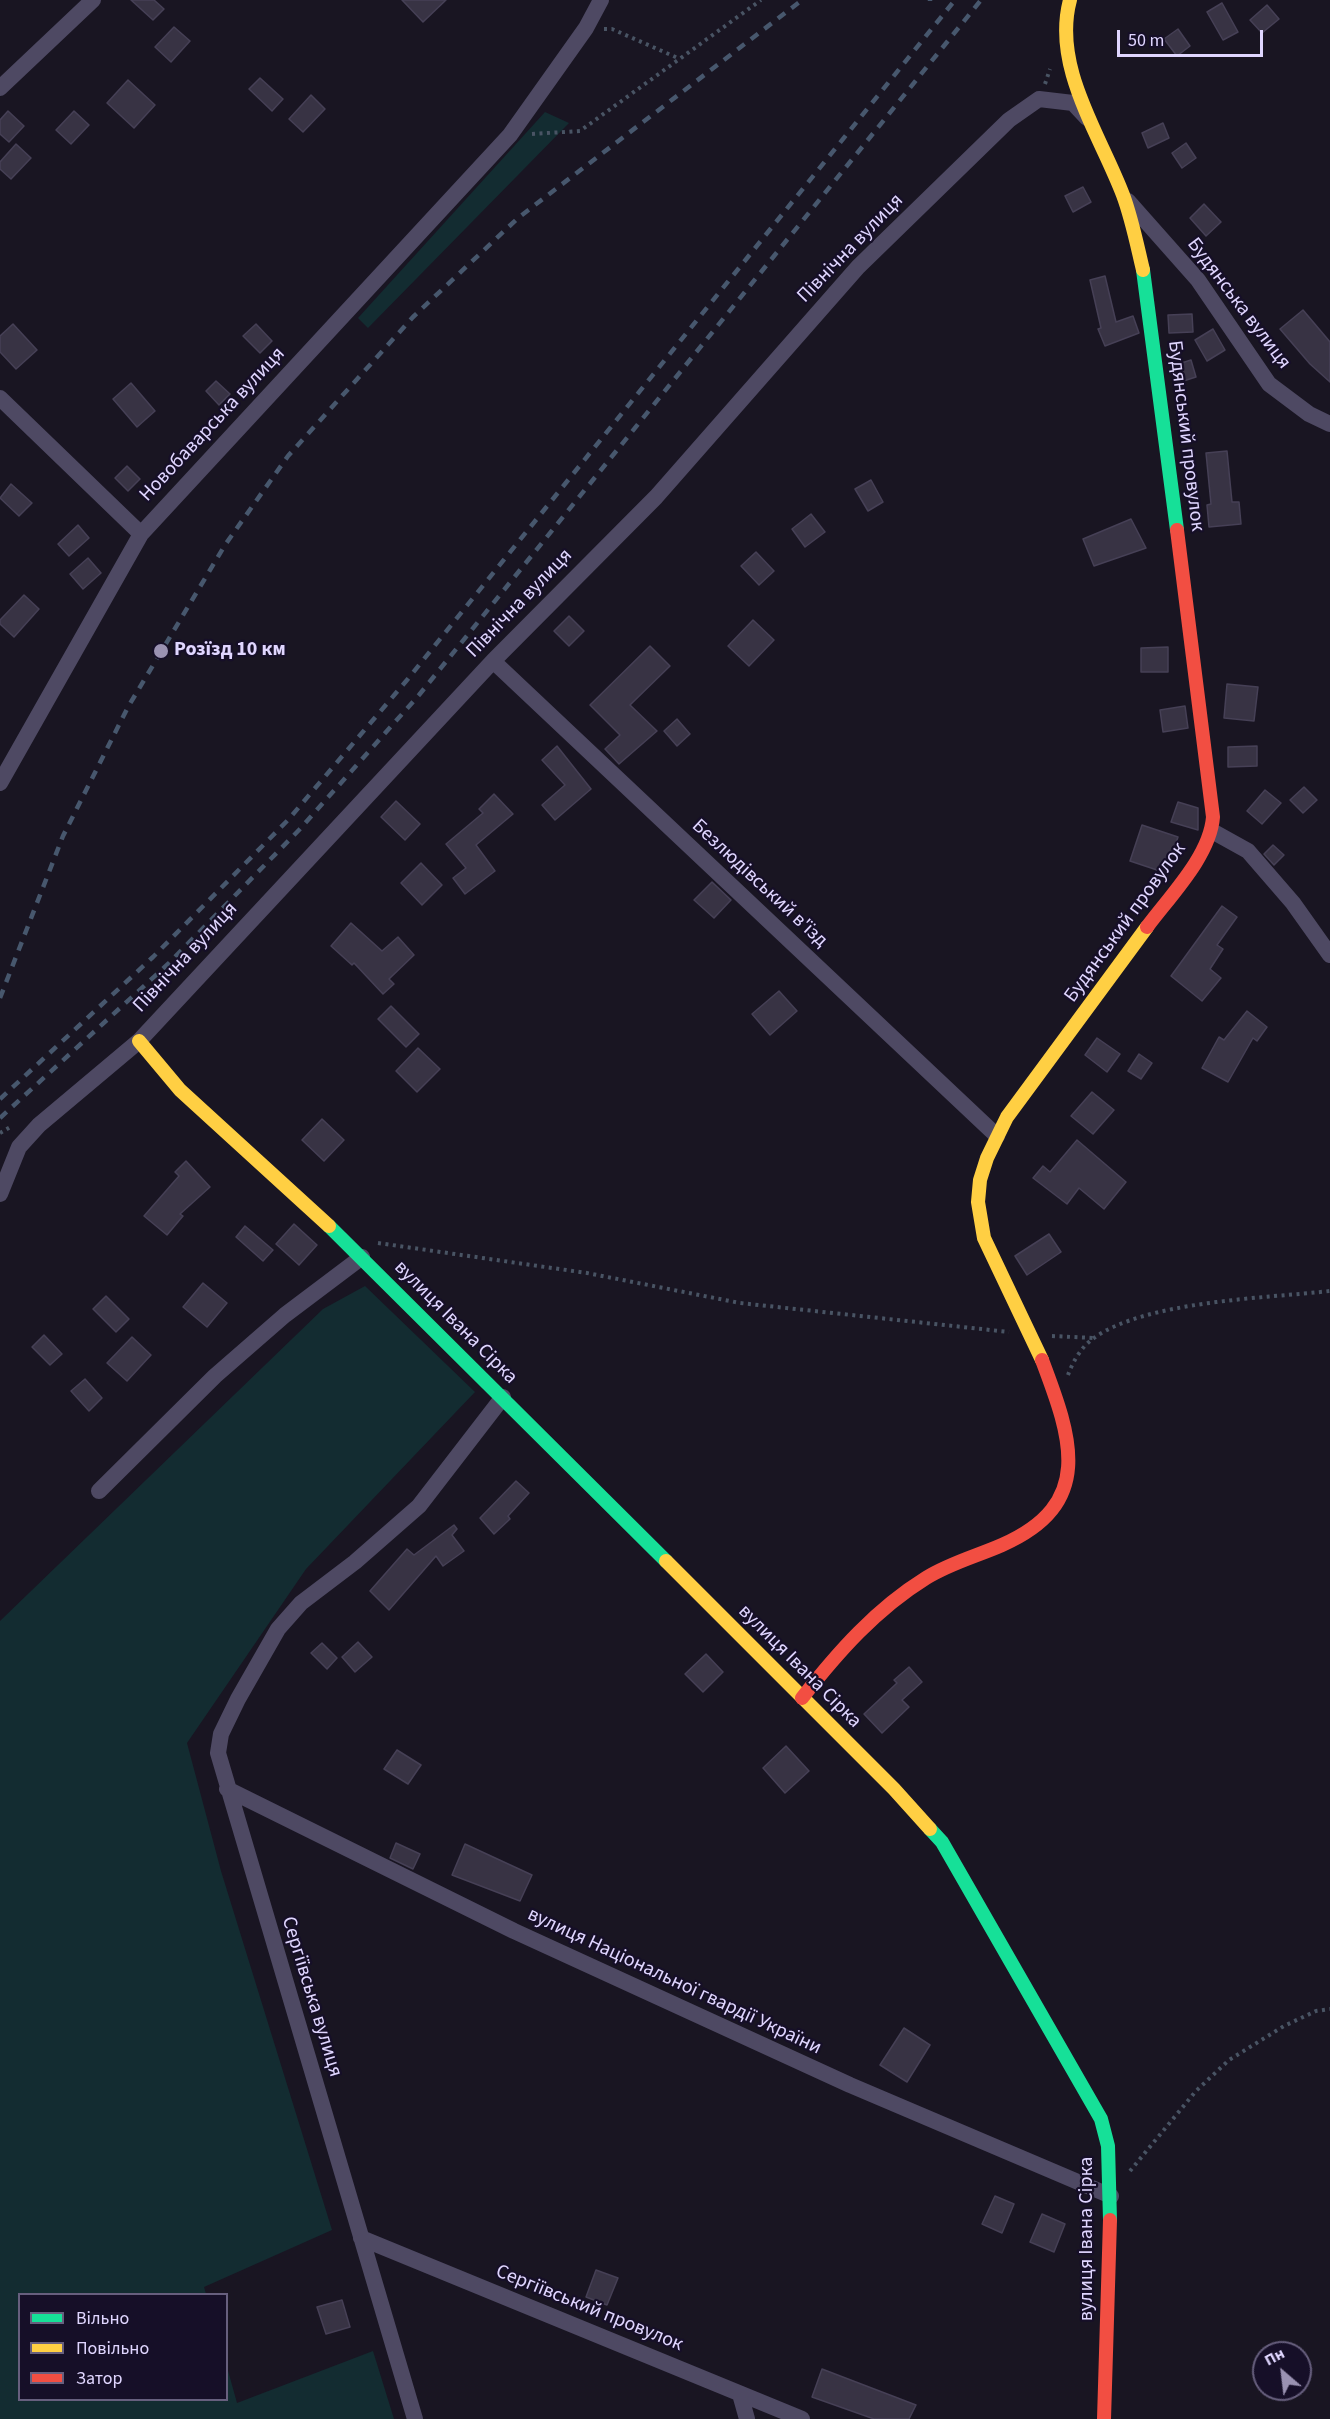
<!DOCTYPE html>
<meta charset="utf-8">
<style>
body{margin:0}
#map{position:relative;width:1330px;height:2419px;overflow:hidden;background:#191522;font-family:"Source Sans 3",sans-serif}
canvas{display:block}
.legend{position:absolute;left:18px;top:2293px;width:210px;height:108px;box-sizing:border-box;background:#160f28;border:2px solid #675f7e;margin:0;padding:8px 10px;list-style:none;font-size:18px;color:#e0d6ff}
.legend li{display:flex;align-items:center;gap:12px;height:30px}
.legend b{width:30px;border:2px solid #675f7e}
.north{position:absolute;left:1252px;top:2341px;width:60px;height:60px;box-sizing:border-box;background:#160f28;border:2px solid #675f7e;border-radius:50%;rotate:332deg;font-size:16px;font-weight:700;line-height:24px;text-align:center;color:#e0d6ff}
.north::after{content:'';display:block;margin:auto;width:21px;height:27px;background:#9a92b2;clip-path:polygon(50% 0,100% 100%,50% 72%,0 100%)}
.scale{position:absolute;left:1117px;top:30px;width:146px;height:27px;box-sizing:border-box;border:3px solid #e0d6ff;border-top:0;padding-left:8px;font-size:18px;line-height:21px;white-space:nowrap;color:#e0d6ff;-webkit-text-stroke:4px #160f28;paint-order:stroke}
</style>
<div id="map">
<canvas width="1330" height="2419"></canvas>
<ul class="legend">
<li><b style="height:8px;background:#16e098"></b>Вільно</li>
<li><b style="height:8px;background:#ffcf43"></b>Повільно</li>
<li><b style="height:8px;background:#f24e42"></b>Затор</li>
</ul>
<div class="north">Пн</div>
<div class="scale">50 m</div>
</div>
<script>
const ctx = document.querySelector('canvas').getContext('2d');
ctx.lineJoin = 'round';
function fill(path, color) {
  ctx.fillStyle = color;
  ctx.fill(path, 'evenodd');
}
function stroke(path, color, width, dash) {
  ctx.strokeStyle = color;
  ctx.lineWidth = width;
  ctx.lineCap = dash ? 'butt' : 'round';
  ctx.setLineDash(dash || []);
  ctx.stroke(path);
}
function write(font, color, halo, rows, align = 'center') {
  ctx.font = font + ' "Source Sans 3",sans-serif';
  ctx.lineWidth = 4.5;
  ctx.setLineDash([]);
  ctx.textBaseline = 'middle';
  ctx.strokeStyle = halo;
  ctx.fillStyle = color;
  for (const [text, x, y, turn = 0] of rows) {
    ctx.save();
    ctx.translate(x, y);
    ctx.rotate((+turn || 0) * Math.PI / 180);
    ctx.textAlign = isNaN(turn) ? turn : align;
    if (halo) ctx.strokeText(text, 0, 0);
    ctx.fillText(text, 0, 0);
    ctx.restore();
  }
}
fill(new Path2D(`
 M545,112L569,123L368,328L358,318Z
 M365,1286L475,1392L306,1569L187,1743L221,1871L332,2230L204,2287L206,2294H20V2400H226L227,2367L237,2403L373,2351L394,2419H0V1621L323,1309Z`), '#132c31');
const building = new Path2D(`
 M131,0H154L164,9L153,20Z
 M402,0H446L423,22Z
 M1222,3L1238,32L1223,40L1207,12Z
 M1267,5L1279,19L1262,33L1250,20Z
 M174,27L190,41L171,62L155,47Z
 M1178,29L1190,46L1177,56L1164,39Z
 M260,78L283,99L272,111L249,89Z
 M128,80L155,105L134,128L107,103Z
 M311,95L325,109L303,132L289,119Z
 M8,111L24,126L9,142L0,134V120Z
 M74,111L89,125L71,144L56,130Z
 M1163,123L1169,138L1148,148L1142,133Z
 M1186,143L1196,158L1182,168L1172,153Z
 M16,144L31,158L11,179L0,169V162Z
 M1083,187L1091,202L1073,212L1065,196Z
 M1204,204L1221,222L1206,236L1190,218Z
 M1105,276L1116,322L1133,316L1139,333L1105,346L1098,329L1101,328L1090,280Z
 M1303,310L1330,342V382L1310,364L1280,329Z
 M1192,314L1193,332L1169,333L1168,315Z
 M13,324L37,350L16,369L0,352V336Z
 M256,324L272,341L260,353L243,336Z
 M1213,329L1225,350L1207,361L1195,340Z
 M1191,360L1196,377L1177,383L1172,366Z
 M216,381L230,394L219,405L206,391Z
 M131,383L155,411L137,427L113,399Z
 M1227,451L1232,502H1239L1241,524L1209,527L1207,505L1211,504L1206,453Z
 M127,466L140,479L128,491L115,478Z
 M871,480L883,502L868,511L855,489Z
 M11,484L32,503L19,516L0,498Z
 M811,514L825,532L805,547L792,529Z
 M1131,519L1146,548L1094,566L1083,539Z
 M78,525L89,538L69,556L58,544Z
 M756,552L774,571L759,585L741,566Z
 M88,558L101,573L83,589L70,574Z
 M24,595L39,609L14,637L0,624V620Z
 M569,616L584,631L569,646L554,631Z
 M753,620L774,640L749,666L728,646Z
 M650,646L670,666L630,705L657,731L619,764L605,749L620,735L590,705Z
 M1168,647V672H1141V648Z
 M1227,684L1258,687L1254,721L1224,718Z
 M1185,706L1188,728L1163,732L1160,710Z
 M677,719L690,734L677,746L664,731Z
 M557,746L591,789L555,820L542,805L565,785L542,760Z
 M1257,746V766L1228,767V747Z
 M1304,787L1317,800L1303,813L1290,800Z
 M1265,790L1281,803L1262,824L1247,811Z
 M494,794L513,814L476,845L495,871L465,894L453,878L466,868L446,844L483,813L479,809Z
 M396,801L420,824L405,840L381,817Z
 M1178,802L1198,808V830L1171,822Z
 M1142,825L1178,837L1166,873L1130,861Z
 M1273,845L1284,855L1274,865L1264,854Z
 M421,863L442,885L422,905L401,883Z
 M712,882L731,900L714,918L694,900Z
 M1222,906L1237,917L1217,945L1223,949L1210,969L1221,978L1202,1001L1171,976Z
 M351,923L382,951L398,937L414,955L389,979L394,984L383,994L354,963L352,965L331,946Z
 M779,991L797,1011L770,1035L752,1014Z
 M391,1006L419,1034L406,1047L378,1019Z
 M1247,1011L1267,1027L1257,1041L1253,1038L1228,1082L1202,1068L1219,1037L1224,1040Z
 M1097,1038L1120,1054L1107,1072L1085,1055Z
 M418,1048L440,1069L417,1092L396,1071Z
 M1139,1054L1152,1063L1141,1079L1128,1071Z
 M1092,1092L1114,1110L1093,1134L1071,1116Z
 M322,1119L344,1140L324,1161L302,1140Z
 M1077,1140L1126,1182L1104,1209L1079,1188L1067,1204L1033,1178L1043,1166L1050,1172Z
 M186,1161L210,1187L180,1214L183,1216L167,1235L144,1216L179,1176L175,1172Z
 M294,1224L317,1245L299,1265L276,1244Z
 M245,1226L273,1250L263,1261L236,1237Z
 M1049,1234L1061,1252L1027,1275L1015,1256Z
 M203,1283L227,1303L207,1327L183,1307Z
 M106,1296L129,1319L116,1332L93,1309Z
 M44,1335L62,1354L50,1365L32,1347Z
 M132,1337L151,1355L127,1381L107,1363Z
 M85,1379L102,1398L89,1411L71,1391Z
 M516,1481L529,1493L508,1516L510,1519L494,1534L480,1518Z
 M454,1525L457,1529L452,1535L464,1551L443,1566L436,1556L389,1610L370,1591L407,1549L414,1555Z
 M358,1642L372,1657L355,1672L342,1657Z
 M322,1643L337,1658L327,1669L311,1653Z
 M706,1654L723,1672L703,1692L685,1674Z
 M909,1667L922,1682L902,1700L909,1707L882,1733L864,1714L897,1683L894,1680Z
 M786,1746L809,1771L785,1793L763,1768Z
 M397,1750L421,1765L408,1784L384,1769Z
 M396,1843L420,1854L413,1869L390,1858Z
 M465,1844L532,1875L520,1901L452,1875Z
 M904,2028L930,2045L907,2082L880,2065Z
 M995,2196L1014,2204L1002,2233L982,2224Z
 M1042,2214L1065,2224L1054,2252L1030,2242Z
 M596,2270L618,2278L607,2305L586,2297Z
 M342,2300L350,2327L326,2334L317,2307Z
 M822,2369L916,2405L909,2419H874L812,2397Z`);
fill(building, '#383344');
stroke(building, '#464056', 1.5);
stroke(new Path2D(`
 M604,29H612L680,59
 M1045,84L1050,69
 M532,134L580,131L761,0
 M0,1133L12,1126
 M378,1243L587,1273L740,1303L1009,1332
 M1052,1336L1093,1338
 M1068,1375C1073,1361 1082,1346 1094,1338C1145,1301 1267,1298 1330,1291
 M1130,2171L1196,2091L1229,2060L1284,2026L1316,2011L1330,2009`), '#495464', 4, [3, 4.5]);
stroke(new Path2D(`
 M0,88L93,0
 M1128,201L1198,280L1269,384L1309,414L1330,424
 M0,398L141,534
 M493,661L997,1136
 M0,783L141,534L510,135L586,28L601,0
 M1212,831L1248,851L1293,903L1330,955
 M0,1194L19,1147L39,1125L139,1041L493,661L656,497L858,267L1009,120L1039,99L1073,103L1087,118
 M99,1491L215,1376L285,1315L362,1257
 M227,1789L514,1931L850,2085L1111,2196
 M361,2238L802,2419
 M740,2394L747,2419
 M415,2419L218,1753L221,1734L238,1699L278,1629L301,1603L355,1562L419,1506L503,1397`), '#4e4963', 16);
stroke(new Path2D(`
 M1143,270L1177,530
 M329,1226L666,1561
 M930,1829L942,1842L1101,2119L1108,2146L1110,2220`), '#16e098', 14);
stroke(new Path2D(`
 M1070,0C1052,67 1100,134 1123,195C1132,219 1137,245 1143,270
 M139,1041L180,1090L329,1226
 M1042,1360L984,1238L978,1202L980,1180L987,1158L1007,1117L1147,927
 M666,1561L894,1789L930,1829`), '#ffcf43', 14);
stroke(new Path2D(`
 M1147,927C1170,896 1210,856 1213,817L1177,530
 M802,1698C838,1652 876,1609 926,1578C950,1563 977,1556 1002,1545C1095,1504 1072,1439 1042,1360
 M1104,2419L1110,2220`), '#f24e42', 14);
stroke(new Path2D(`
 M930,1V0
 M0,998L63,836L128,707L225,545L288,456L413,317L518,218L802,0
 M0,1099L153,957L288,820L407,680L955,0
 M0,1118L168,964L299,830L419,695L981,0`), '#47576d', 4.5, [9, 8]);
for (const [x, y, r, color] of [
 [161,651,8,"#9a92b2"]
]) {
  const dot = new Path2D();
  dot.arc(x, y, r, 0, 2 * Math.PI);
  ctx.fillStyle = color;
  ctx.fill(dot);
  stroke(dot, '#160f28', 2);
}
write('20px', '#e0d6ff', '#160f28', [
 ["Північна вулиця",851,249,-46],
 ["Будянська вулиця",1238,304,53],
 ["Новобаварська вулиця",213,425,-47],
 ["Будянський провулок",1185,436,83],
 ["Північна вулиця",520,604,-46],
 ["Безлюдівський в'їзд",759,884,43],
 ["Будянський провулок",1126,923,-54],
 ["Північна вулиця",186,958,-47],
 ["вулиця Івана Сірка",455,1323,45],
 ["вулиця Івана Сірка",799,1667,45],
 ["вулиця Національної гвардії України",674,1982,25],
 ["Сергіївська вулиця",311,1997,73],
 ["вулиця Івана Сірка",1088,2239,-90],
 ["Сергіївський провулок",589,2309,22]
]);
write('bold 20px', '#e0d6ff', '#160f28', [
 ["Розїзд 10 км",174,651]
], 'left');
</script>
